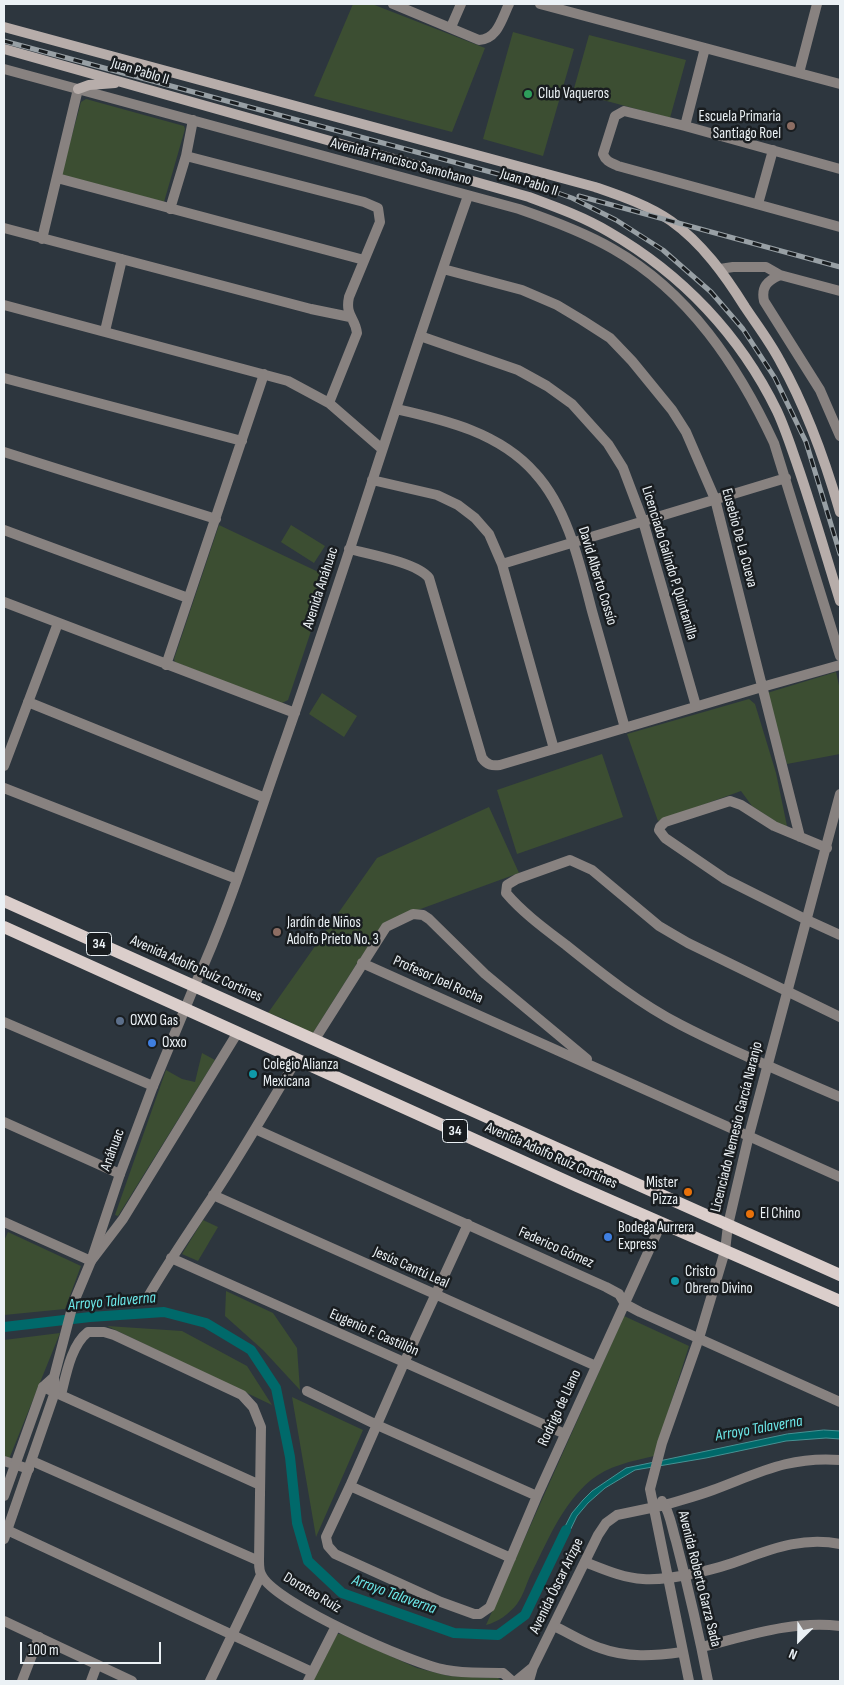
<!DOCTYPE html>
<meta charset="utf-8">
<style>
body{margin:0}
#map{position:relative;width:844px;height:1685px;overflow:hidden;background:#2d363e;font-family:"Sofia Sans Condensed",sans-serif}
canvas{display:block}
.frame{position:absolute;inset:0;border:5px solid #ebf1f5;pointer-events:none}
.north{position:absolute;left:774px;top:1615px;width:50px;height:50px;-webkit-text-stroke:4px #191d20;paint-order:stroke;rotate:203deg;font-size:14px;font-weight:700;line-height:20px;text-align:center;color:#ebf1f5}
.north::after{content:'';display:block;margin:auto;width:18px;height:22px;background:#ebf1f5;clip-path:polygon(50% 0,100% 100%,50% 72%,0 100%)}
.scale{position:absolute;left:20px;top:1642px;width:141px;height:22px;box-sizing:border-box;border:2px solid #ebf1f5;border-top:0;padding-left:6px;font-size:15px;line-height:18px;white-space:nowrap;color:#ebf1f5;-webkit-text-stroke:4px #191d20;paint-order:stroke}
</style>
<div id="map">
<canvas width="844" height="1685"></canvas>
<div class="frame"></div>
<div class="north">N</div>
<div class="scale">100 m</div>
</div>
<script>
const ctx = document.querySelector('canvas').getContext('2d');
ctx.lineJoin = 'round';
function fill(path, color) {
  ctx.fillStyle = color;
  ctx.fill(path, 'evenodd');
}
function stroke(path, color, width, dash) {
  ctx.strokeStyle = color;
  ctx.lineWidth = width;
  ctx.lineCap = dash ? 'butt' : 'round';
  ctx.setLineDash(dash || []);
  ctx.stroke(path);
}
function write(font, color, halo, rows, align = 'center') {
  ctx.font = font + ' "Sofia Sans Condensed",sans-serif';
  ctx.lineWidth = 5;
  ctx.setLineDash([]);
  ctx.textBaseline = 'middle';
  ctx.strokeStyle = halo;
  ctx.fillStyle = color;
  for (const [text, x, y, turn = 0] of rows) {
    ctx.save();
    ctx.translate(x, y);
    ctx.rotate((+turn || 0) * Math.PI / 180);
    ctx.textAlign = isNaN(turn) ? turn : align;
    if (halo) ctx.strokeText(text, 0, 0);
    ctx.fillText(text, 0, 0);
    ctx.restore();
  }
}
fill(new Path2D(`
 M353,4H372L485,48L452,132L314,96Z
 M513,32L574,49L543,156L483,139Z
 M589,35L686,60L670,118L573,92Z
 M86,99L184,126L185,129L164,202L61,176L81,102Z
 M219,525L329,577L288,700L280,704L175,662L174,659Z
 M291,525L325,546L314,563L281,542Z
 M836,672L840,690V754L787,764L767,693Z
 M322,693L357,716L344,737L309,714Z
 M749,699L755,704L776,773L787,826L784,827L752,806L741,791L658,821L627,734Z
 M602,754L623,817L517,854L497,790Z
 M489,807L519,873L385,922L359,960L311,1036L287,1020L268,1013L377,858Z
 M202,1053L215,1060L118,1216L115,1215L166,1070L182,1079L195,1082Z
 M203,1220L218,1227L198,1261L182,1254Z
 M8,1232L81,1266L65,1309L4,1315V1241Z
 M226,1291L273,1313L297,1348L300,1390L263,1350L225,1316Z
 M624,1316L689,1346L654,1456C632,1461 608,1466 591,1480C561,1505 547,1543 530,1576C526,1585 523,1596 517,1604C509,1614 498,1622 486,1625Z
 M107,1326L182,1331L247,1366L272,1405Z
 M60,1333L9,1459L4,1458V1340Z
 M292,1397L363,1430L316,1537Z
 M337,1634H341L417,1668L449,1676L498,1678L502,1681H313Z`), '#3c4e32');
const water = new Path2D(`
 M824,1430L840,1431V1439L826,1438L786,1441L706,1458L635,1470L605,1488L588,1503L577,1516L564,1543L558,1540L572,1513L583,1500L592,1491L626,1468L787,1434Z`);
fill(water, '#00696a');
stroke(water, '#469294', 1);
stroke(new Path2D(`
 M4,1327L90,1317L164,1312L206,1323L251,1350L276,1388L290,1457L297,1523L308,1561L342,1593L454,1633L498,1635L525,1615L566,1530`), '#00696a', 10);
stroke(new Path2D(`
 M393,4L479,40C498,39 502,18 509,4
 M540,4L840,84
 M451,27L461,4
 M4,69L519,209C551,220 584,232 613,249C689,292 738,366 774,443L840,656
 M799,73L817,4
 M685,126L705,48
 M186,156L364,202L378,208L380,222L349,297C345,316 355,317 357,333L329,403
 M840,169L685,126L624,111L615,116L603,154C606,162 612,163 618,166L840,227
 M57,178L364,260
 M758,204L773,150
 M170,209L186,156L193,120
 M4,228L311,309L350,317
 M42,239L78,89
 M443,269L522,290L557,305L582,320L610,338L632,361L672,410L686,432L715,499L800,837
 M720,269L733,267H766L780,275
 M840,291L780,275C767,281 761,287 764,301L820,390L840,436
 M4,305L288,381L329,403L382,449
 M105,331L122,259
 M420,336L518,370L547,386L572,404L608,444L623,468L643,521L696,706
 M4,378L242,441
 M396,409C446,420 500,433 535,473C568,509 580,565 592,611C603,650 614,689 625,728
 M4,452L216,519
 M372,480L437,495L458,505L475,518L489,534L502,564L554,749
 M4,530L188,598
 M349,549C369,554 418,563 429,578L482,758C487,765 492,766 500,765L762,687L840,665
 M502,564L786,478
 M4,602L295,713
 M166,665L264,374
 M28,702L265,798
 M4,766L58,623
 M4,788L237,879
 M827,848L774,826L741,805L730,801L665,822L660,827L659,830L665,838L725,879L807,920L840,935
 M362,963L840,1177
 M194,987C228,913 252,835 279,758C345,572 402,382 468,196
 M840,1017L688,943L659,926L592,870L570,860L517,879L507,885L506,893C523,913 545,929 566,945C602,974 640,1004 681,1025C733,1052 787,1074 840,1097
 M4,1022L153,1086
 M315,1039L386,927L413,914L423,915L429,919L485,974L587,1059
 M4,1122L120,1174
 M255,1129L606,1287L619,1294L625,1304L640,1312L840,1402
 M213,1195L596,1366
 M4,1222L91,1261L123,1219L238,1032
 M468,1224L404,1363L350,1486L326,1537L328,1546L335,1554L441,1602L474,1614H480L490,1607L537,1496L661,1224
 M171,1258L565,1434
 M149,1295C169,1261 191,1229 213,1196C243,1151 269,1105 297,1059
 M43,1387L260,1485
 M307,1391L377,1425L537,1496
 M61,1395C66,1375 71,1345 88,1332H104L114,1335L242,1395L253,1407L261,1427L259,1561
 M4,1461L29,1469
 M32,1461L259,1561C259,1565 259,1572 262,1576C277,1604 412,1664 446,1670C465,1674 484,1672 503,1673L512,1681
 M350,1486L511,1558
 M665,1505C681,1500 697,1496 713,1490C759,1473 789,1456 840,1460
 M7,1530L312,1672
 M585,1562C603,1569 623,1578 643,1579C670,1581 718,1569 744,1559C776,1547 806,1537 840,1544
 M554,1626C569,1633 584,1643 600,1648C627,1658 654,1656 682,1652
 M702,1647C747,1636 793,1620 840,1626
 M22,1681L39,1637
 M91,1681L97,1665
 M210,1681L261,1575
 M308,1681L336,1626`), '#888280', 10);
stroke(new Path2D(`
 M4,1496L43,1387L54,1377
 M662,1501C670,1511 672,1529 676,1541C688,1587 699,1634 708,1681
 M4,1539L55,1392L54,1377L73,1304L91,1261L120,1174L153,1086L194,987
 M4,1621L132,1681
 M516,1681L533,1667
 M529,1681L533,1667L598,1535L606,1523L617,1515L665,1505
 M689,1681L650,1489L662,1443L699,1338L725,1251L728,1225L749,1135L840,794`), '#888280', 10);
stroke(new Path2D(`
 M4,27L595,187C621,196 648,205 671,221C702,243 725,275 745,307C757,325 770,342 780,361C807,409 825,460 840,512
 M4,49L529,197C556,207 584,217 609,232C682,274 740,335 777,411C785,428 791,447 797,464C813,510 826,556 840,601
 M78,89L89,85L115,83`), '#b7adaa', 10);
stroke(new Path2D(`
 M4,901L840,1275
 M4,927L577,1186L840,1301`), '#dbcecb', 12);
const rail = new Path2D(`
 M4,41L524,181L572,198L616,220L663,250L711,292L743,329L775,378L806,442L840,554
 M579,196L840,267`);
stroke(rail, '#98a0a5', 5);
stroke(rail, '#191d20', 3, [9]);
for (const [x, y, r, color] of [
 [528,94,5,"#2e9e5b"],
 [791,126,5,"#8d6e63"],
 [277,932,5,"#8d6e63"],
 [120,1021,5,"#5c6f8a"],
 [152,1043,5,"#3f7fe0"],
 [253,1074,5,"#0f9aa8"],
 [688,1192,5,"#e8710a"],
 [750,1214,5,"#e8710a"],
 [608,1237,5,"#3f7fe0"],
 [675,1281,5,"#0f9aa8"]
]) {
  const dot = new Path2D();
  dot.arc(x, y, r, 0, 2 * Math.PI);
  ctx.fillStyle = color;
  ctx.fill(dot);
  stroke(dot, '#191d20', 2);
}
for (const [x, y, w] of [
 [99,944,25],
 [455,1131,25]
]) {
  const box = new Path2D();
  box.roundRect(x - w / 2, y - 11.5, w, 23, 4);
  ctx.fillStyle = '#191d20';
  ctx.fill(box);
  stroke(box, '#ebf1f5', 1);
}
write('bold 14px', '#ebf1f5', null, [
 ["34",99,944],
 ["34",455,1131]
]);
write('15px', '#ebf1f5', '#191d20', [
 ["Juan Pablo II",140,72,17],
 ["Avenida Francisco Samohano",401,162,15],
 ["Juan Pablo II",529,183,18],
 ["Eusebio De La Cueva",739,538,75],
 ["Licenciado Galindo P. Quintanilla",669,563,73],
 ["David Alberto Cossío",597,576,73],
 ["Avenida Anáhuac",321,588,-72],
 ["Avenida Adolfo Ruíz Cortines",196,969,24],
 ["Profesor Joel Rocha",438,980,24],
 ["Licenciado Nemesio García Naranjo",737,1127,-76],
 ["Anáhuac",113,1150,-70],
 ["Avenida Adolfo Ruíz Cortines",551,1156,24],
 ["Federico Gómez",556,1248,24],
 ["Jesús Cantú Leal",411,1268,24],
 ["Eugenio F. Castillón",374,1333,24],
 ["Rodrigo de Llano",560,1408,-65],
 ["Avenida Roberto Garza Sada",699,1579,76],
 ["Avenida Óscar Arizpe",557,1586,-64],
 ["Doroteo Ruíz",312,1593,31]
]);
write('15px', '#ebf1f5', '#191d20', [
 ["Club Vaqueros",538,94],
 ["Escuela Primaria",781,117,"right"],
 ["Santiago Roel",781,134,"right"],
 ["Jardín de Niños",287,923],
 ["Adolfo Prieto No. 3",287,940],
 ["OXXO Gas",130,1021],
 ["Oxxo",162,1043],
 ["Colegio Alianza",263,1065],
 ["Mexicana",263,1082],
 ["Mister",678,1183,"right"],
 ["Pizza",678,1200,"right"],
 ["El Chino",760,1214],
 ["Bodega Aurrera",618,1228],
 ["Express",618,1245],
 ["Cristo",685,1272],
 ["Obrero Divino",685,1289]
], 'left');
write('italic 16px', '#6ce8e9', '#191d20', [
 ["Arroyo Talaverna",112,1302,-5],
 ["Arroyo Talaverna",759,1429,-10],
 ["Arroyo Talaverna",394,1595,20]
]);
</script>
